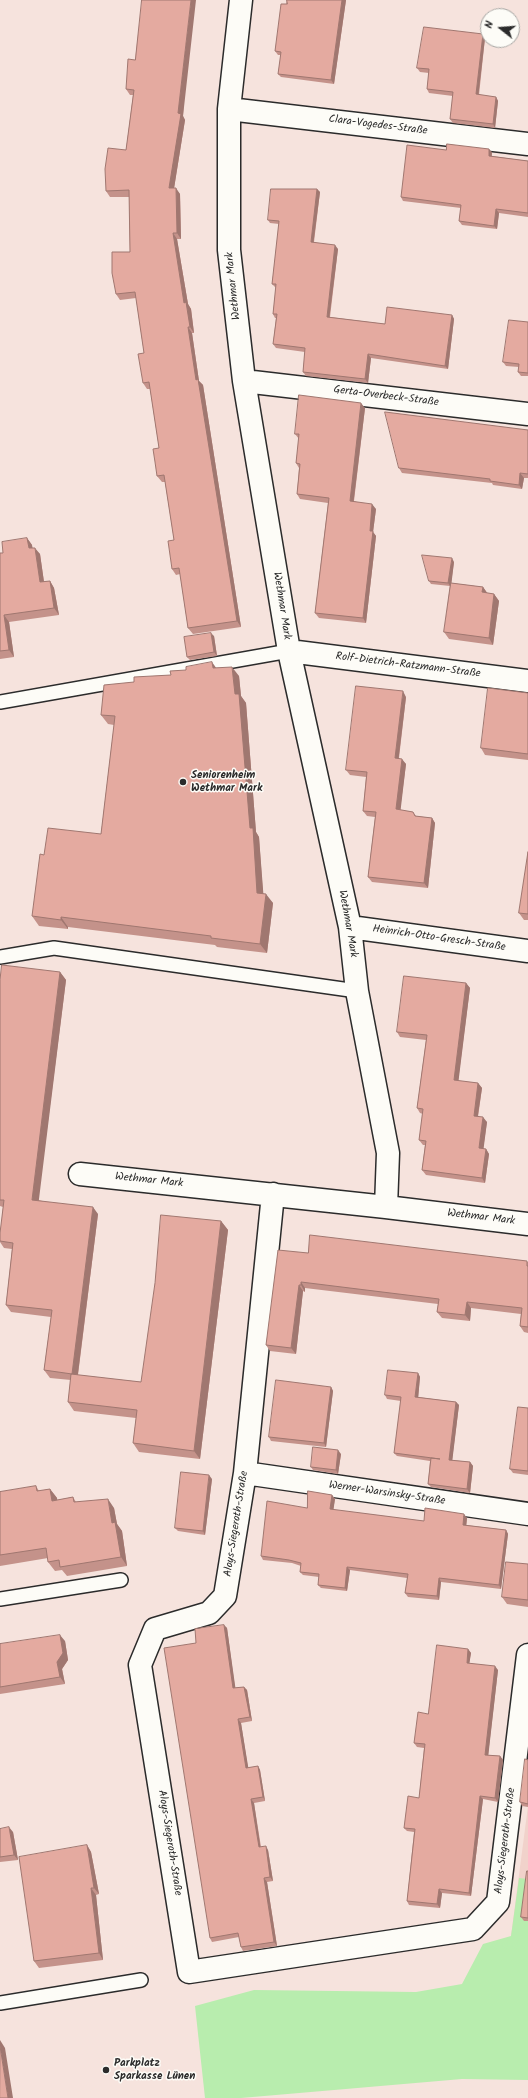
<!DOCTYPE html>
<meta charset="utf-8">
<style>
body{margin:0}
#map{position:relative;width:528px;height:2098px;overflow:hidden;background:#f6e3dd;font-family:Kalam,sans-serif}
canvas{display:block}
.north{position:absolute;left:480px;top:8px;width:40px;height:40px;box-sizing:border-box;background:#fdfcf7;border:1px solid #a9a8a5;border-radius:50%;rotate:287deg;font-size:11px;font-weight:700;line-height:16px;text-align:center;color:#2b2b2b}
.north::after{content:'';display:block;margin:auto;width:14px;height:18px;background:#2b2b2b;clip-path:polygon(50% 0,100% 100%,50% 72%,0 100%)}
</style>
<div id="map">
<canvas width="528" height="2098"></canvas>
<div class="north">N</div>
</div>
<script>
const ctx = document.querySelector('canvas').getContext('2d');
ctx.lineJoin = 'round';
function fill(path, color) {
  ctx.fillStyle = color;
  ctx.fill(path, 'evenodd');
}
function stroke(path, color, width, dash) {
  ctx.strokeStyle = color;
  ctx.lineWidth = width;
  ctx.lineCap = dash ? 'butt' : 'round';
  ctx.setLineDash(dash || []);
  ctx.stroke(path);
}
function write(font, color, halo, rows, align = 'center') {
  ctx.font = font + ' Kalam,sans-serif';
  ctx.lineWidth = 3;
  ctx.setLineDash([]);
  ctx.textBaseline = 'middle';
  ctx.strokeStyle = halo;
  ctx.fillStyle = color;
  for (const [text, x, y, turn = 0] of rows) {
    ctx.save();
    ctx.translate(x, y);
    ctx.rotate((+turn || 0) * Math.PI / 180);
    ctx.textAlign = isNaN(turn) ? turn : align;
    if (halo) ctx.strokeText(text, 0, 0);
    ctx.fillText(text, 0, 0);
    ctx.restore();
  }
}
fill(new Path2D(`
 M528,1806V1938L511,1936Z`), '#f1d2cb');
fill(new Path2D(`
 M519,1878L528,1879L524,1921H528V2080L462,2079L241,2098H205L195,2006L254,1990L416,1992L462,1984L483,1944L511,1936Z`), '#b8edae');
const service = new Path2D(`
 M0,702L289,651
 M0,957L54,948L357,991
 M0,1599L121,1580
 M0,2003L141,1980`);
const minor = new Path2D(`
 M241,0L229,109V250L244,381L289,651L350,927L357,991L388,1153L386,1207L528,1224
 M229,109L528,144
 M244,381L528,414
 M289,651L528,681
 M350,927L528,951
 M80,1174L386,1207
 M273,1194L245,1473L225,1596L209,1613L155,1629L140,1665L189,1972L473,1929L498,1902L528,1655
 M245,1473L528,1514`);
stroke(service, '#2b2b2b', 16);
stroke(minor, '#2b2b2b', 25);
stroke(service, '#fdfcf7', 13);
stroke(minor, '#fdfcf7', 22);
fill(new Path2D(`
 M287,0H346L334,84L281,77L278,74L281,55H278L275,51Z
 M483,34L485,38L479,95L496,97L498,101L495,128L453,123L450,119L453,96L429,93L427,89L429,73L420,72L417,68Z
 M135,60L184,100L183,116L185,120L174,188L180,194L181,239H177L188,304L191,309L194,333H192L199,381L203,385L241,627L193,634L188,628L180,574L176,575L172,569L174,540L165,482H162L157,476L159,448L150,389H147L143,383L144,353L136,298L120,300L116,294L130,252L129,197H110L106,191L126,150L133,95H130L126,89Z
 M446,150L492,152V156L528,161V217L499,213L497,229L462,225L459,221L461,208L403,201L401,197Z
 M317,189L320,192L314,242L338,249L330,317L385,324L452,315L454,319L448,369L371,358L368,383L306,376L303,372L305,352L276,348L273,344L276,318H275L273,314L276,288L272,284L279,224L270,223L268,220Z
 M528,322V376H521L518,372L519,367L506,366L503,362Z
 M365,408L354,501L376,509L373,532L376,536L366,623L319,618L315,613L328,503L300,499L297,494L299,468L296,463L299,439L295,434Z
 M528,430V478H524L522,489L493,485L492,483L402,473L399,468Z
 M27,538L32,545V548L40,554L44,582L50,581L54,588L59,615L9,622L14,657L0,659V553H3Z
 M454,562L451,583L483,587L487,593L494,594L499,601L493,645L449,639L444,632L450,586L431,584L429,581Z
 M214,636L217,656L190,660L187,657Z
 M216,668L239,676L241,696L246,703L256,832L259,837L263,894L273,903L267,953L217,947L215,945L68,927V929L39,926L32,916L44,855L101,834L114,725L108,724L101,715L134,682L171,675Z
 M528,693V760L485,755L481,748Z
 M406,697L399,758L406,764L400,810L413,812L416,816L432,818L435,823L428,888L372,882L368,877L375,817L367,816L363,811L366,777L350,775L346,770Z
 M528,852V920H524L519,913Z
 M60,972L66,980L38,1200L98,1214L78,1375L141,1382L221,1221L228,1230L200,1459L139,1452L133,1443L136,1418L74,1411L68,1402L71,1380L50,1378L44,1370L51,1317L11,1312L6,1305L12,1249L4,1248L0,1242L3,1207L0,1206V980Z
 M466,983L470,988L458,1081L478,1083L482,1088L478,1117L487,1122L483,1149H486L489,1154L485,1183L426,1175L422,1170L425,1145H423L419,1140L423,1114L420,1113L417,1108L426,1040L400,1037L397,1032Z
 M308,1253L528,1262V1333L524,1332L520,1326L521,1314L471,1308L470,1321L442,1318L437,1312L438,1304L305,1288V1292L303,1291L296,1354L270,1351L266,1345Z
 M418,1373L420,1377L418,1397L456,1402L459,1405L452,1460L470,1462L473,1466L470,1493L431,1487L428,1484L430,1461L397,1456L394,1453L401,1401L387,1399L385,1395Z
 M331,1387L333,1391L326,1447L271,1441L269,1437Z
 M528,1408V1475L513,1473L510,1469Z
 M341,1454L338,1474L313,1470L311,1467Z
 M212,1479L205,1535L178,1531L175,1528Z
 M36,1486L39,1491L50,1489L57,1498V1500L73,1497L76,1502L114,1508L117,1524L122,1531L127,1566L67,1576L62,1570L55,1571L48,1562V1558L0,1566V1492Z
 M332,1495L335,1499L333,1510L424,1521L467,1518L466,1525L506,1530L508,1534L501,1589L441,1582L439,1600L408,1597L405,1593L407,1578L350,1570L347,1591L321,1588L318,1585L319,1577L303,1575L300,1572L301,1566L292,1563L263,1560L261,1556L307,1508Z
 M528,1564V1607L507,1604L502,1597Z
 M224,1625L227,1628L235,1688L244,1687L247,1690L252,1721L241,1723L248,1768L258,1766L260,1770L265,1801L254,1803L261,1847L268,1850L273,1881L267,1882L277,1946L243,1951L241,1947L239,1937L212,1942L210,1938L196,1643Z
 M65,1641L68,1660L62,1669L65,1684L0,1694V1644Z
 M468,1649L471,1653L469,1663L498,1670L488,1755L500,1756L503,1760L498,1802L483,1799L471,1896L442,1893L440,1908L409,1905L407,1901L414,1832L407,1831L404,1828L419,1798L424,1748L417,1747L414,1743L428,1714Z
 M528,1760V1807L522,1806L520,1802Z
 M0,1829L13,1832L18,1860L0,1862Z
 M87,1845L91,1852L99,1894L96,1895L103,1960L39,1968L34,1961Z
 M528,1871V1921H524L521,1917Z`), '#c4928a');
fill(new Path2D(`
 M191,0H196L183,116L185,120L173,195L169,188Z
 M342,0H346L334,84L331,80Z
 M483,34L485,38L478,98L476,94Z
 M496,97L498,101L495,128L493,124Z
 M489,149L492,152L491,160L489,156Z
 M176,188L180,194L181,239L177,233Z
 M317,189L320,192L313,246L311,242Z
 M496,209L499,213L497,229L494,226Z
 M173,233L177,239L188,304L191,309L194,333L190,327L184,303Z
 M335,245L338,249L329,320L327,317Z
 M452,315L454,319L448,369L445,366Z
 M188,327L192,333L199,381L203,385L241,627L237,621L196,380Z
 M368,354L371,358L368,383L365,379Z
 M361,403L365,408L353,506L350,501Z
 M520,473L524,478L522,489L519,485Z
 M372,504L376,509L373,532L376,536L366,623L363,618Z
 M27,538L32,545L34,555L29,548Z
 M35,548L40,554L45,589L40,582Z
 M452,558L454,562L451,587L448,583Z
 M50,581L54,588L59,615L54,608Z
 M483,587L488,594L482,592Z
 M494,594L499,601L493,645L489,638Z
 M4,615L9,622L14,657L9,650Z
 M211,633L214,636L217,656L214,652Z
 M212,662L219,672L213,668Z
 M232,667L239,676L241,696L246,703L256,832L259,837L264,902L257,893Z
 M403,691L406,697L398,763L395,758Z
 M402,759L406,764L400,815L396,809Z
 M432,818L435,823L428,888L424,883Z
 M266,894L273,903L267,953L260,944Z
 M61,917L68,927V929L61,920Z
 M60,972L66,980L38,1207L32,1200Z
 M466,983L470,988L458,1085L454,1080Z
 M478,1083L482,1088L477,1121L474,1116Z
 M483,1117L487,1122L483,1153L479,1148Z
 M486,1149L489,1154L485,1183L482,1178Z
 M93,1207L98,1214L77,1381L72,1374Z
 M221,1221L228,1230L200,1459L194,1451Z
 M301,1282L305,1288V1292L301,1285Z
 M299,1285L303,1291L296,1354L291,1348Z
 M467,1302L471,1308L470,1321L465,1315Z
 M418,1373L420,1377L418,1400L415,1397Z
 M331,1387L333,1391L326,1447L324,1443Z
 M456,1402L459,1405L452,1463L449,1460Z
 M338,1450L341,1454L338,1474L336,1470Z
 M470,1462L473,1466L470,1493L467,1489Z
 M209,1475L212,1479L205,1535L203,1531Z
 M50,1489L57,1498L59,1510L52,1501Z
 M332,1495L335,1499L333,1513L330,1509Z
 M108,1499L114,1508L117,1524L122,1531L127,1566L121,1557L112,1523Z
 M464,1514L467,1518L466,1529L463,1525Z
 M506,1530L508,1534L501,1589L499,1585Z
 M347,1567L350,1570L347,1591L345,1588Z
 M439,1578L441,1582L439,1600L437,1596Z
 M224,1625L227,1628L236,1692L233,1688Z
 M60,1635L65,1641L68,1660L62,1669L65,1684L60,1677L57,1662Z
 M468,1649L471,1653L469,1666L467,1663Z
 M495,1666L498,1670L488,1758L485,1755Z
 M244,1687L247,1690L252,1721L250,1717Z
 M238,1719L241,1723L249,1772L246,1768Z
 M500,1756L503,1760L498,1802L495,1798Z
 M258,1766L260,1770L265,1801L263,1797Z
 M480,1796L483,1799L471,1896L469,1893Z
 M251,1799L254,1803L261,1851L259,1847Z
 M9,1827L13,1832L18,1860L14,1855Z
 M87,1845L91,1852L99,1894L94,1888Z
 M266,1846L268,1850L273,1881L270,1877Z
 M264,1878L267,1882L277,1946L274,1942Z
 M91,1888L96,1895L103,1960L99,1953Z
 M439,1889L442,1893L440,1908L437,1904Z
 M0,2040L5,2048L13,2098H8L0,2046Z`), '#a07770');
const building = new Path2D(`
 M142,0H191L178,113L181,114L169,188H176L177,233H173L184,303L186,302L190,327H188L196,380L198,379L237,621L188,628L179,568L172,569L168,541L174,540L164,475L157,476L155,462L153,449L159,448L149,382L143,383L138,354L144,353L135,292L116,294L112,273V252H130L129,190L106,191L105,169L108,148L126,150L134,90L126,89L128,59L135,60Z
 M287,0H342L331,80L278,74L281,52L275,51L281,4H287Z
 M424,27L483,34L476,94L496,97L493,124L450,119L453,92L427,89L429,69L417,68Z
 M447,144L489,149V156L528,161V213L496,209L494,226L459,221L461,205L401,197L407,145L446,150Z
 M271,189H317L311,242L335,245L327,317L385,324L387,307L452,315L445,366L368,354L365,379L303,372L305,348L273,344L277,314H273L276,284H272L279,221L268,220Z
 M509,320L528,322V373L518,372L519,364L503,362Z
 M299,395L361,403L350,501L372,504L370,531H373L363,618L315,613L329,498L297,494L300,464L296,463L299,434H295Z
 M385,412L528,430V474L520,473L519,485L490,481V479L399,468Z
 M27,538L29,548H35L40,582L50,581L54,608L4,615L9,650L0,651V553H3L2,542Z
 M422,555L452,558L448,583L429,581Z
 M451,583L483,587L482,592L494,594L489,638L444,632Z
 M211,633L214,652L187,657L184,637Z
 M212,662L213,668L232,667L235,694H239L250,828H253L257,893L266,894L260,944L211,938V936L61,917V920L32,916L40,854L44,855L48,828L101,834L115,716L101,715L104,685L134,682V677L171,675L170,671L186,670V667Z
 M356,686L403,691L395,758L402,759L396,809L413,812L415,816L432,818L424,883L368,877L376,812L363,811L367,772L346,770Z
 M488,688L528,693V754L481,748Z
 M528,852V914L519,913Z
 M2,965L60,972L32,1200L93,1207L72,1374L44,1370L52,1310L6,1305L13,1243L0,1241V1233L4,1200H0V980Z
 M404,976L466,983L454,1080L478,1083L474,1116L483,1117L479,1148L486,1149L482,1178L422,1170L426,1141L419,1140L423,1109L417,1108L427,1035L397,1032Z
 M161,1215L221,1221L194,1451L133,1443L137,1410L68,1402L71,1374L141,1382L155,1283Z
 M310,1235L527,1261V1266H528V1327L520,1326L522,1308L467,1302L465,1315L437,1312L439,1299L301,1282V1285H299L291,1348L266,1345L278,1250L308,1253Z
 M388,1370L418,1373L415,1397L456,1402L449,1460L470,1462L467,1489L428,1484L431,1458L440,1459L394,1453L401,1397L385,1395Z
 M276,1380L331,1387L324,1443L269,1437Z
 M518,1407L528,1408V1471L510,1469Z
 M313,1447L338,1450L336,1470L311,1467Z
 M181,1472L209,1475L203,1531L175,1528Z
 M36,1486L37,1491L50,1489L52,1501L73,1497L74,1502L108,1499L112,1523L115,1522L121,1557L60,1567L59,1560L48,1562L46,1548L0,1555V1492Z
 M308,1491L332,1495L330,1509L424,1521L425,1508L464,1514L463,1525L506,1530L499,1585L439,1578L437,1596L405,1593L408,1574L347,1567L345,1588L318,1585L319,1574L300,1572L301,1563L289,1560L261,1556L267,1501L307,1508Z
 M506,1562L528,1564V1600L502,1597Z
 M224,1625L233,1688L244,1687L250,1717L238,1719L246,1768L258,1766L263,1797L251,1799L259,1847L266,1846L270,1877L264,1878L274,1942L241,1947L238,1933L210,1938L164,1648L196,1643L195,1629Z
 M60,1635L63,1653L57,1662L60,1677L0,1687V1644Z
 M437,1645L468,1649L467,1663L495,1666L485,1755L500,1756L495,1798L480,1796L469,1893L439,1889L437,1904L407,1901L415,1829L404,1828L408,1796L419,1798L425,1744L414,1743L418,1712L428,1714Z
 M525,1759L528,1760V1804L520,1802Z
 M9,1827L14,1855L0,1857V1829Z
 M87,1845L94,1888H91L99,1953L34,1961L19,1857Z
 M527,1871H528V1918L521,1917Z
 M0,2046L8,2098H0Z`);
fill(building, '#e4aaa0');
stroke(building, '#a07770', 1);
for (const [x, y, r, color] of [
 [183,782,4,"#2b2b2b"],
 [106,2070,4,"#2b2b2b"]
]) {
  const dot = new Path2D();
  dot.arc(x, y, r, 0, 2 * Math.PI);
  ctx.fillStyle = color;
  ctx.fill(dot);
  stroke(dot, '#fdfcf7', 1.5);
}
write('11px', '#2b2b2b', '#fdfcf7', [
 ["Clara-Vogedes-Straße",378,126,7],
 ["Wethmar Mark",234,286,-96],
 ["Gerta-Overbeck-Straße",386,397,7],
 ["Wethmar Mark",281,606,81],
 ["Rolf-Dietrich-Ratzmann-Straße",408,666,7],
 ["Wethmar Mark",347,924,80],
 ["Heinrich-Otto-Gresch-Straße",439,939,8],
 ["Wethmar Mark",149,1181,6],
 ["Wethmar Mark",481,1218,7],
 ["Werner-Warsinsky-Straße",387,1494,8],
 ["Aloys-Siegeroth-Straße",237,1524,-81],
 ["Aloys-Siegeroth-Straße",506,1841,-83],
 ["Aloys-Siegeroth-Straße",169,1843,81]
]);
write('bold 11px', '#2b2b2b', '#fdfcf7', [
 ["Seniorenheim",191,776],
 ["Wethmar Mark",191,789],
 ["Parkplatz",114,2064],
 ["Sparkasse Lünen",114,2077]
], 'left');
</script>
